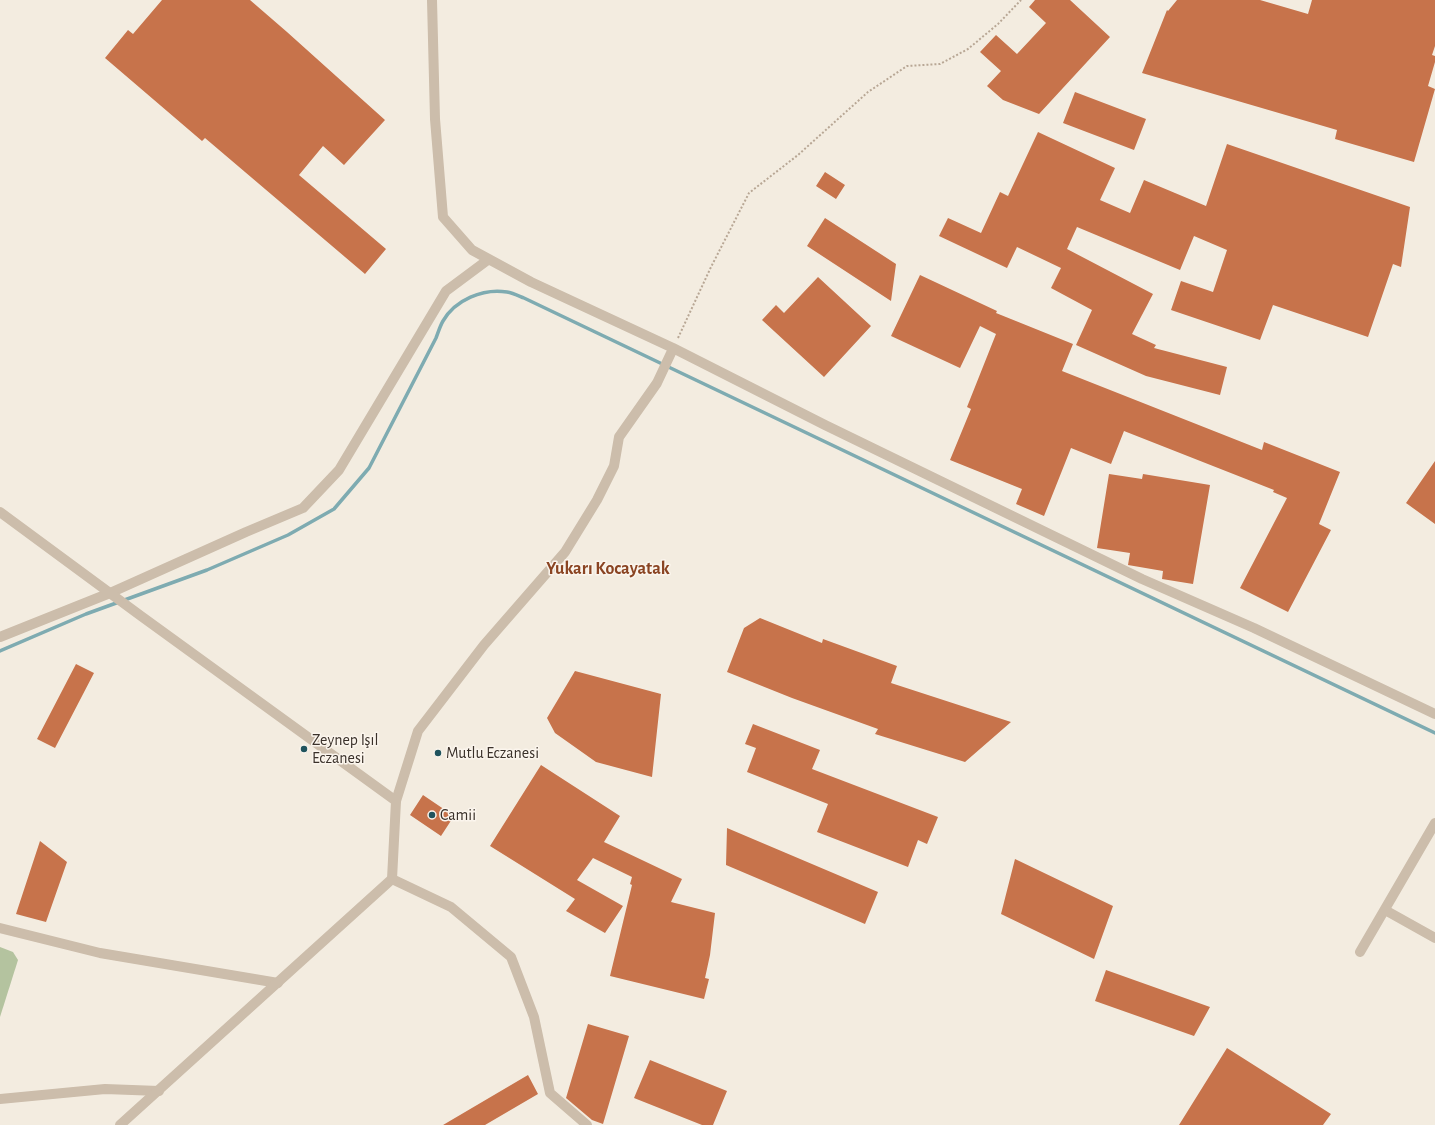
<!DOCTYPE html>
<meta charset="utf-8">
<style>
body{margin:0}
canvas{display:block;background:#f3ece0}
</style>
<canvas width="1435" height="1125"></canvas>
<script>
const ctx = document.querySelector('canvas').getContext('2d');
ctx.lineJoin = 'round';
function fill(path, color) {
  ctx.fillStyle = color;
  ctx.fill(path, 'evenodd');
}
function stroke(path, color, width, dash) {
  ctx.strokeStyle = color;
  ctx.lineWidth = width;
  ctx.lineCap = dash ? 'butt' : 'round';
  ctx.setLineDash(dash || []);
  ctx.stroke(path);
}
function write(font, color, halo, rows, align = 'center') {
  ctx.font = font + ' "Alegreya Sans",sans-serif';
  ctx.lineWidth = 3;
  ctx.setLineDash([]);
  ctx.textBaseline = 'middle';
  ctx.strokeStyle = halo;
  ctx.fillStyle = color;
  for (const [text, x, y, turn = 0] of rows) {
    ctx.save();
    ctx.translate(x, y);
    ctx.rotate((+turn || 0) * Math.PI / 180);
    ctx.textAlign = isNaN(turn) ? turn : align;
    if (halo) ctx.strokeText(text, 0, 0);
    ctx.fillText(text, 0, 0);
    ctx.restore();
  }
}
fill(new Path2D(`
 M0,947L13,952L18,960L0,1017Z`), '#b4c39f');
stroke(new Path2D(`
 M0,651L86,614L207,570L288,535L334,509L369,468L436,338C438,333 440,326 443,321C455,300 483,288 507,292C513,293 519,296 524,298L1435,733`), '#7eabb1', 3.5);
fill(new Path2D(`
 M162,0H250L287,32L385,120L344,165L323,146L299,175L386,249L365,274L205,138L202,141L105,58L128,30L133,34Z
 M1035,0H1070L1110,37L1039,114L1003,100L987,86L1001,71L980,52L996,35L1017,54L1046,23L1029,7Z
 M1177,0H1260L1308,14L1312,0H1435V46L1432,55L1435,56V62L1428,86L1435,89L1414,162L1335,139L1337,130L1142,73L1167,10L1168,11Z
 M1075,92L1146,119L1134,150L1063,123Z
 M1038,132L1115,168L1100,200L1130,213L1144,180L1206,206L1227,144L1410,207L1401,267L1393,264L1368,337L1273,305L1260,340L1171,310L1181,281L1213,292L1227,250L1194,236L1180,270L1077,227L1067,249L1153,294L1132,334L1156,345L1154,348L1227,367L1220,395L1146,376L1076,345L1092,310L1051,288L1061,268L1017,247L1007,268L939,236L948,218L981,233L1000,192L1008,196Z
 M825,172L845,185L836,199L816,186Z
 M825,218L896,264L891,301L807,246Z
 M920,275L997,311L996,313L1073,344L1062,371L1262,450L1264,442L1340,472L1319,524L1331,530L1288,612L1240,588L1287,498L1273,492L1274,490L1124,431L1111,464L1071,448L1044,516L1016,504L1022,489L950,460L971,409L967,407L996,334L980,326L960,368L891,336Z
 M818,277L871,326L824,377L762,320L776,305L784,313Z
 M1435,461V524L1406,503Z
 M1109,474L1142,479L1143,474L1210,485L1193,584L1162,579L1163,571L1128,565L1130,553L1097,548Z
 M760,618L822,643L823,639L897,666L891,683L1011,722L965,762L875,734L878,729L792,698L727,672L744,628Z
 M76,664L94,673L55,748L37,739Z
 M575,671L661,694L652,777L596,762L555,733L547,718Z
 M753,724L820,750L812,769L938,817L927,844L918,840L908,867L817,832L828,804L747,772L756,748L745,744Z
 M541,765L620,816L604,842L682,879L671,902L715,913L710,955L705,978L709,979L704,999L610,976L632,885L630,884L632,877L593,858L577,880L623,906L605,933L566,911L575,899L490,846Z
 M423,795L454,816L441,836L410,815Z
 M727,828L878,892L865,924L726,865Z
 M40,841L67,862L46,922L16,914Z
 M1015,859L1113,906L1094,959L1001,914Z
 M1106,970L1210,1007L1194,1036L1095,1001Z
 M588,1024L629,1036L603,1124L592,1120L566,1098Z
 M1227,1048L1331,1114L1323,1125H1179Z
 M650,1060L727,1091L713,1125H702L634,1098Z
 M528,1075L538,1094L485,1125H443Z`), '#c7734b');
stroke(new Path2D(`
 M678,338L711,267L749,193L798,155L868,92L907,66L940,64L968,49L998,24L1021,0`), '#b8a795', 2, [2, 2]);
stroke(new Path2D(`
 M432,0L435,119L443,217L472,250L531,282L673,348L825,425L1142,579L1254,628L1435,714
 M0,637L110,593L246,532L303,508L339,470L446,291L489,259
 M396,801L418,731L484,645L565,552L597,500L614,466L619,437L657,383L671,353
 M392,879L451,907L511,957L534,1017L550,1093L587,1125
 M1385,910L1435,938
 M0,928L100,953L278,983
 M1360,952L1435,823
 M0,1099L105,1089L159,1091`), '#ccbdab', 10);
stroke(new Path2D(`
 M0,512L141,616L396,801L392,879L120,1125`), '#ccbdab', 10);
for (const [x, y, r, color] of [
 [304,749,4,"#1f535d"],
 [438,753,4,"#1f535d"],
 [432,815,4,"#1f535d"]
]) {
  const dot = new Path2D();
  dot.arc(x, y, r, 0, 2 * Math.PI);
  ctx.fillStyle = color;
  ctx.fill(dot);
  stroke(dot, '#fbf5ed', 1.5);
}
write('16px', '#3a312a', '#fbf5ed', [
 ["Zeynep Işıl",312,740],
 ["Eczanesi",312,758],
 ["Mutlu Eczanesi",446,753],
 ["Camii",440,815]
], 'left');
write('bold 18px', '#8a4422', '#fbf5ed', [
 ["Yukarı Kocayatak",608,569]
]);
</script>
